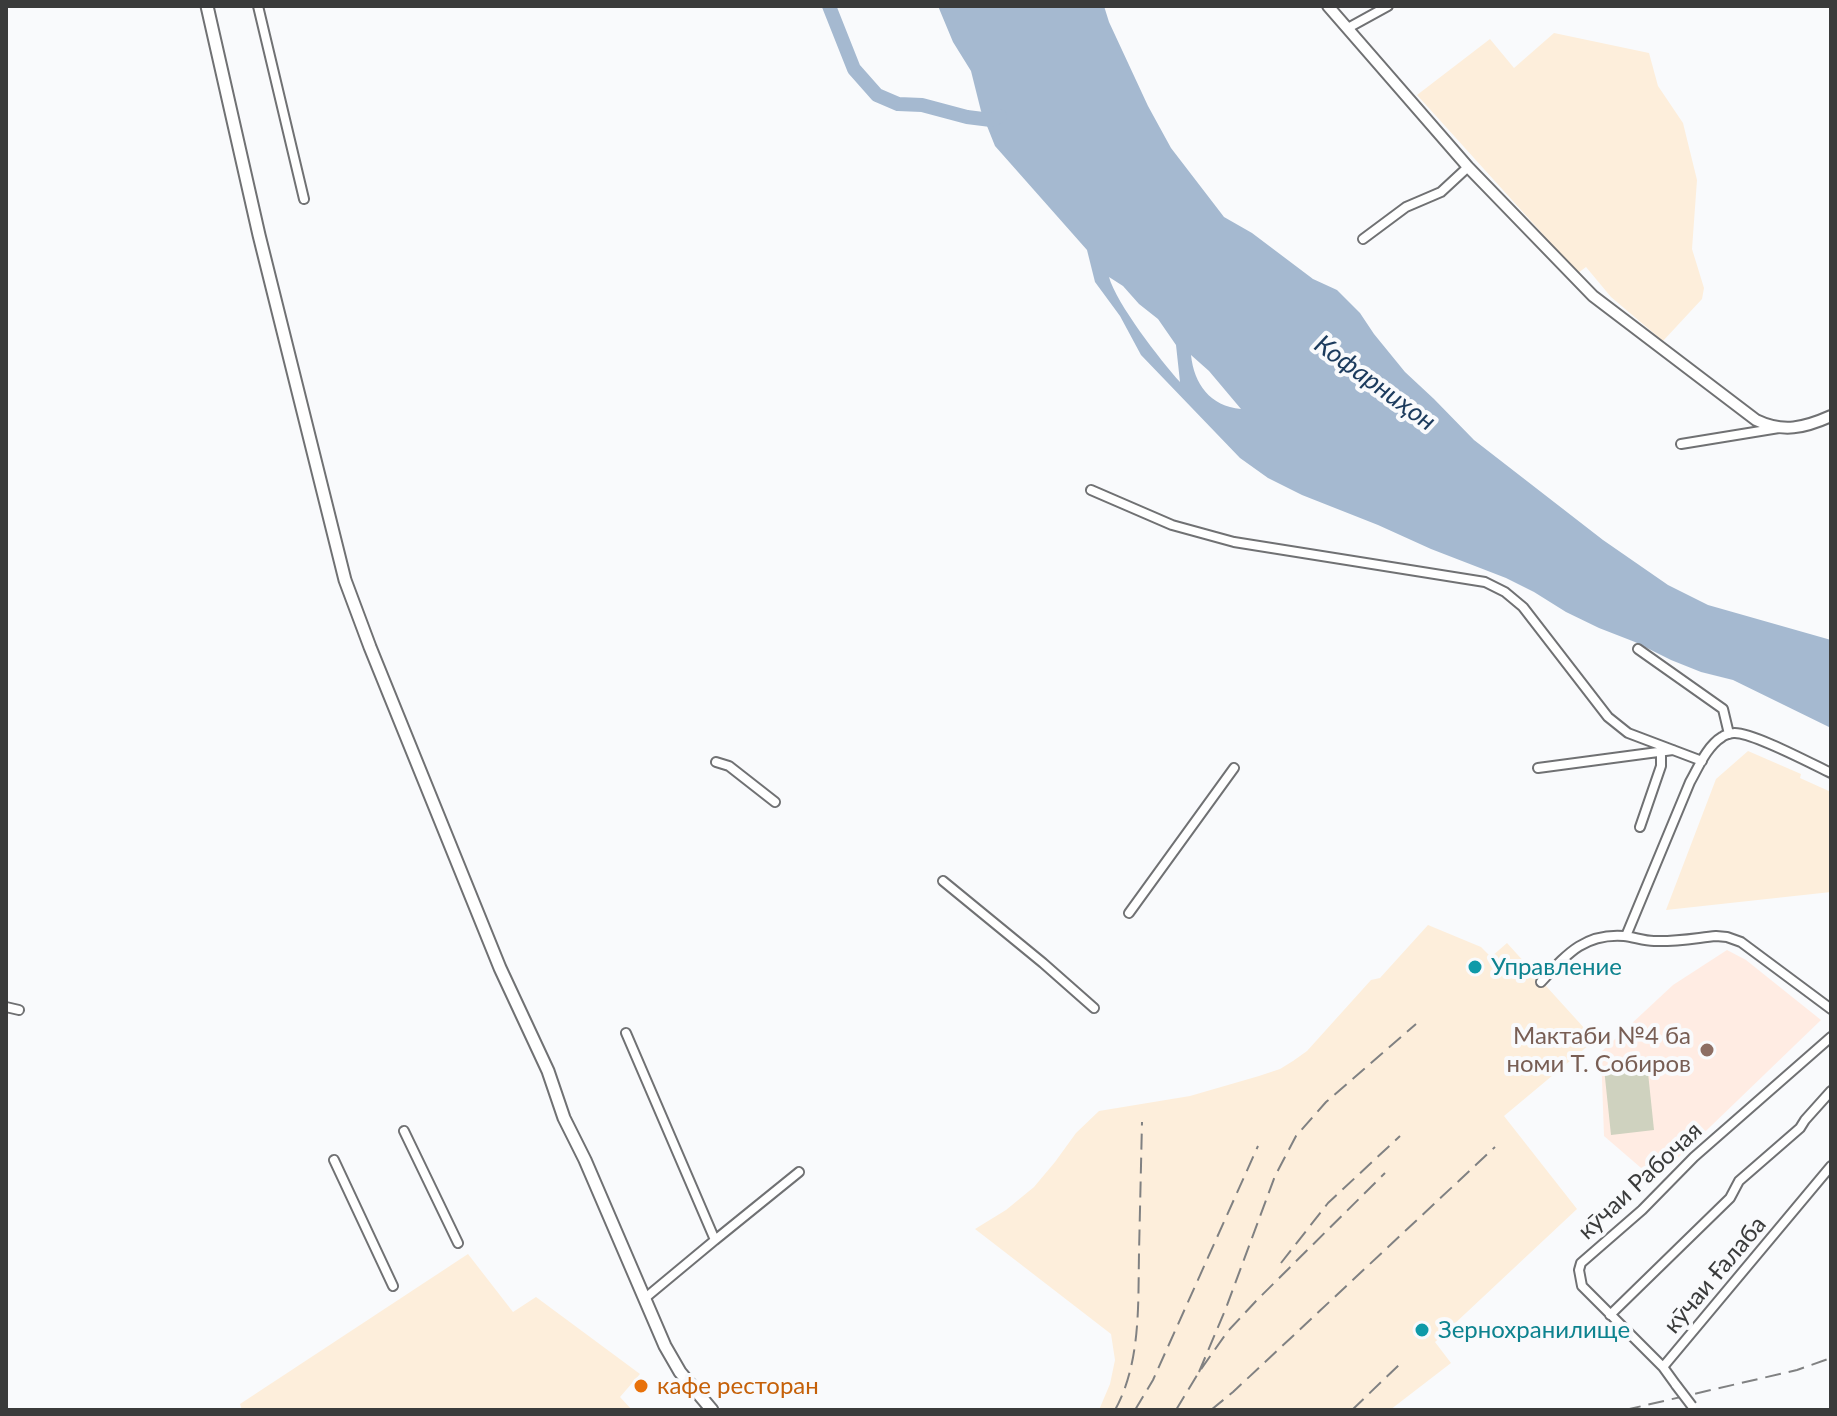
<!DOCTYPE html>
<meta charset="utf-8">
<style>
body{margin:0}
#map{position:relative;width:1837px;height:1416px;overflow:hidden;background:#f9fafc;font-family:Lato,sans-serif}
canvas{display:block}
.frame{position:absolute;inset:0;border:8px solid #3a3b3b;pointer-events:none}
</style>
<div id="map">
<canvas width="1837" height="1416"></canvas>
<div class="frame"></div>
</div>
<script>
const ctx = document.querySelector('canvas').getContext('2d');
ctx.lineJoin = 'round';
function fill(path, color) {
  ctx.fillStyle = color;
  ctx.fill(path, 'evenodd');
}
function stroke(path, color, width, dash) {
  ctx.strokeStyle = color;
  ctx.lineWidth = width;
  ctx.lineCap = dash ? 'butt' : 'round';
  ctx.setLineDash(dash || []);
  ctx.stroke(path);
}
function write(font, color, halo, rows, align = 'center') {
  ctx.font = font + ' Lato,sans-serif';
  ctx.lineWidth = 8;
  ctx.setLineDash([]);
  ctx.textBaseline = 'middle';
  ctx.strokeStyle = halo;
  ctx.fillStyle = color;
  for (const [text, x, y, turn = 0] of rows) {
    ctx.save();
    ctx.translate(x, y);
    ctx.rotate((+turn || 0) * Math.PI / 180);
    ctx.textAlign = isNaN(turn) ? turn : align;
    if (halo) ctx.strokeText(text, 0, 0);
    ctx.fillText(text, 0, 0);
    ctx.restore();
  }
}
fill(new Path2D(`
 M1554,33L1649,53L1658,86L1683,123L1697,180L1692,249L1704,288L1702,299L1663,341L1611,297L1586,267L1578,273L1417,95L1490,39L1514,68Z
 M1748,751L1801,774L1800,778L1831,792V892L1666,910L1716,779Z
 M1428,925L1481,947L1491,957L1507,943L1595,1040L1504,1116L1577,1209L1435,1342L1451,1363L1390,1410H1099L1110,1384L1115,1360L1111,1334L975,1229L1006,1210L1034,1187L1055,1162L1076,1133L1099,1111L1190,1096L1259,1076L1280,1069L1293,1061L1307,1051L1371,980L1380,978Z
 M468,1254L513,1312L536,1297L640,1374L620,1397L632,1410H242L240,1404Z`), '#fdeedb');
fill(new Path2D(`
 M1727,950L1746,960L1821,1020L1655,1180L1604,1136L1601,1052L1673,985Z`), '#ffece3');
fill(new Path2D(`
 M1647,1063L1654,1130L1611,1135L1604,1068Z`), '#cfd2bf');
fill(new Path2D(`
 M938,6H1104L1109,22L1148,106L1171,148L1224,217L1252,233L1313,279L1337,290L1360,313L1374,334L1405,372L1434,399L1474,440L1603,540L1668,585L1708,605L1831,640V728L1733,680L1701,672L1671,660L1635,642L1599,628L1566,612L1534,592L1506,578L1431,549L1378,525L1302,495L1268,478L1240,458L1141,355L1120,316L1095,282L1087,250L995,146L981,111L971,71L953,42ZM1109,277L1123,286L1139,304L1158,319L1176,345L1180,382C1161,361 1116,303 1109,277ZM1191,355L1209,371L1241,409C1210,406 1194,384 1191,355Z`), '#a5b9d0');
stroke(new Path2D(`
 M829,6L854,69L877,95L898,104L922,105L967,117L991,120L1000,116`), '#a5b9d0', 14);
const minor = new Path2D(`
 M258,6L304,199
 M1348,28L1388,6
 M1363,239L1406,207L1441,192L1468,167
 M1681,444L1779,428
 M1091,490L1172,525L1234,542L1485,582L1505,592L1523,607L1608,717L1628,733L1702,761
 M1638,649L1723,709L1729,734
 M716,762L729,766L775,802
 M1538,768L1673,750
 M1640,827L1661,766V753
 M943,881L1043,963L1094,1008
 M1129,913L1234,768
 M1626,936L1690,782C1698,768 1707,746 1722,737C1724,735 1731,733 1734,733C1752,732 1812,764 1831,773
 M1541,982C1566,955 1584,933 1624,936C1634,937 1644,941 1654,941C1675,942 1696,938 1716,936L1727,937L1741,942L1831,1009
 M6,1007L19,1010
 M626,1033L715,1240L799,1172
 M404,1131L458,1243
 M334,1160L393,1286
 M644,1299L715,1240
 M1610,1315L1730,1198L1739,1181L1800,1128L1805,1120L1831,1091
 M1663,1367L1582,1286L1579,1270L1581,1263L1642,1210L1694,1157L1831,1037
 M1676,1385L1663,1367L1831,1166`);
const tertiary = new Path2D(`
 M1328,6L1468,167L1593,296L1756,420C1783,433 1804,428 1831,416`);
const secondary = new Path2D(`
 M207,6L259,235L345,580L370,647L500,968L548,1071L564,1118L585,1160L665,1346L680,1372L712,1410`);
stroke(minor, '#707173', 12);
stroke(tertiary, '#707173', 14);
stroke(secondary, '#707173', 15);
stroke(minor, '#fff', 8);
stroke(tertiary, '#fff', 10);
stroke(secondary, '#fff', 11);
stroke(new Path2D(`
 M1281,1263L1328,1203L1400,1136
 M1199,1372L1226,1308L1275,1176L1296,1136L1326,1102L1416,1024
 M1115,1410C1141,1363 1138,1304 1139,1253C1140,1209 1141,1166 1142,1122
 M1135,1410L1153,1380L1258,1146
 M1176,1410L1199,1372L1228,1331L1257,1300L1385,1173
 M1211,1410L1233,1392L1495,1147
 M1352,1410L1401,1363
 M1625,1410L1797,1370L1831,1358`), '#808182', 2, [16, 8]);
const minorBridge = new Path2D(`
 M1676,1385L1692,1406`);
stroke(minorBridge, '#707173', 12, []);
stroke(minorBridge, '#fff', 8);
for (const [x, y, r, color] of [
 [1475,967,8,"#0f9aa8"],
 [1707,1050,8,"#8d6e63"],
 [1422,1330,8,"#0f9aa8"],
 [641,1386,8,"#e8710a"]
]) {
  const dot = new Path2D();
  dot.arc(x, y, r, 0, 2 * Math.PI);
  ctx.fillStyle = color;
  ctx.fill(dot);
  stroke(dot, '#f9fafc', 3);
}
write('24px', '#0d838f', '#f9fafc', [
 ["Управление",1491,967],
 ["Зернохранилище",1438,1330]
], 'left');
write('24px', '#785e54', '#f9fafc', [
 ["Мактаби №4 ба",1691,1036],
 ["номи Т. Собиров",1691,1064]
], 'right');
write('24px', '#3a3b3b', '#f9fafc', [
 ["кӯчаи Рабочая",1640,1181,-43],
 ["кӯчаи Ғалаба",1715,1275,-50]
]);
write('24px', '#c56008', '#f9fafc', [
 ["кафе ресторан",657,1386]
], 'left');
write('italic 26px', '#1c3b5d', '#f9fafc', [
 ["Кофарниҳон",1375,383,36]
]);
</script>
